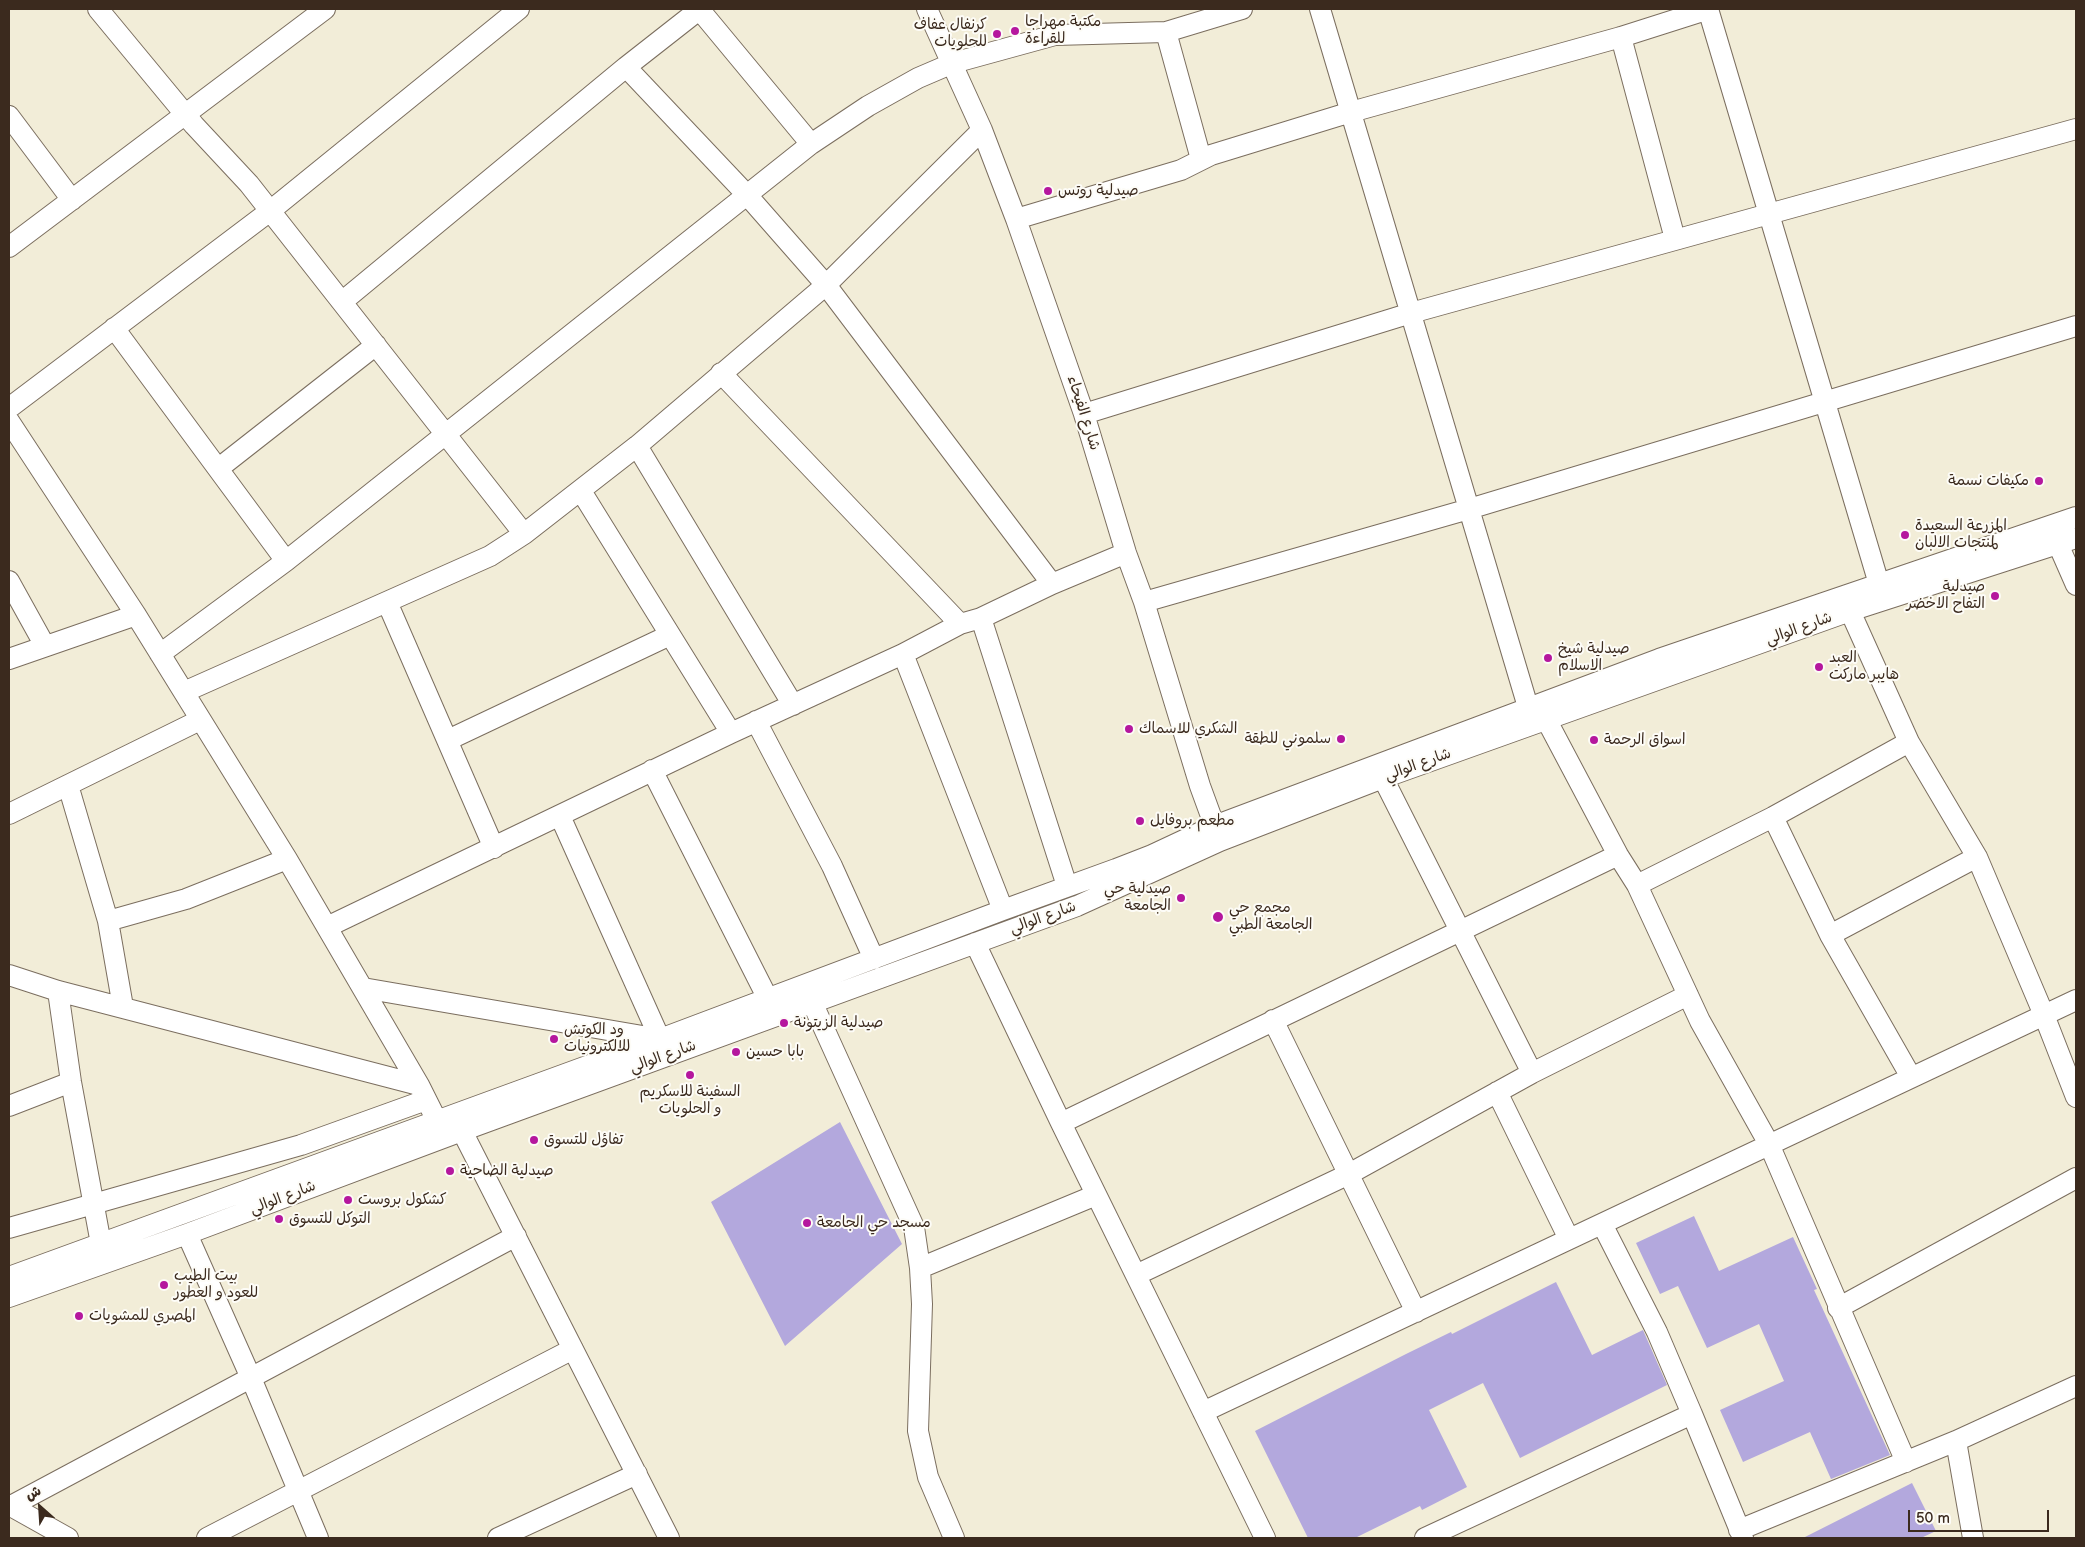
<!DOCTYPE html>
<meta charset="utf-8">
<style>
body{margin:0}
#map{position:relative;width:2085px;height:1547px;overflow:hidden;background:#f2edd8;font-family:"Balsamiq Sans","Playpen Sans Arabic",sans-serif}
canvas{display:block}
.frame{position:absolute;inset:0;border:10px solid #3b2a1e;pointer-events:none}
.north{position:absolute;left:15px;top:1482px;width:50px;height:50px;-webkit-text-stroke:4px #fdfcf7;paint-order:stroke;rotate:334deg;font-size:14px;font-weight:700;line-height:20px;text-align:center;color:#3b2a1e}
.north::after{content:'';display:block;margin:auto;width:18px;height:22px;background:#3b2a1e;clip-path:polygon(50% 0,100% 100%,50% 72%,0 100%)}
.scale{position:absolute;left:1908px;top:1510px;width:141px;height:22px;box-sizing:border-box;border:2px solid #3b2a1e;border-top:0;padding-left:6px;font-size:15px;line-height:18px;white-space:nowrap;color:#3b2a1e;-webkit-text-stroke:4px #fdfcf7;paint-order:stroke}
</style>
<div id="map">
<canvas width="2085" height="1547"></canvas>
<div class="frame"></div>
<div class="north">ش</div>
<div class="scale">50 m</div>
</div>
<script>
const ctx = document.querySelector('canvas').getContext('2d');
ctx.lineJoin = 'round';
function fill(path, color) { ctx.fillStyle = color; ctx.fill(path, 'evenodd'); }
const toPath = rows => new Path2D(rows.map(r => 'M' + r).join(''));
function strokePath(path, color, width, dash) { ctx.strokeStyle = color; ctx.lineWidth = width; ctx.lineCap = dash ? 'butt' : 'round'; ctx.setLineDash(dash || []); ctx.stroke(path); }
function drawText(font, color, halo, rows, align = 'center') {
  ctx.font = font + ' "Balsamiq Sans","Playpen Sans Arabic",sans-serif'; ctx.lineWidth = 4; ctx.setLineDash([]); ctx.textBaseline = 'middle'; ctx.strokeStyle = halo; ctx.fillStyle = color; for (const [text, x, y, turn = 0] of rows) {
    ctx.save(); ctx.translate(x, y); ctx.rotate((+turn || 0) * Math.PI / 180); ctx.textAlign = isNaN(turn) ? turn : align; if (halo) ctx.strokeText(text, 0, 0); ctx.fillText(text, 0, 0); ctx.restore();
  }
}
fill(toPath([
 [840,1122,902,1244,785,1346,711,1202],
 [1694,1216,1719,1271,1793,1237,1817,1289,1814,1290,1890,1455,1831,1479,1810,1432,1743,1462,1720,1410,1784,1381,1759,1324,1707,1348,1678,1286,1660,1294,1636,1243],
 [1556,1282,1592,1355,1643,1330,1667,1385,1520,1458,1483,1383,1429,1410,1467,1487,1422,1510,1420,1506,1355,1538,1308,1538,1255,1431,1406,1354,1451,1332,1452,1334],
 [1912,1483,1936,1531,1921,1538,1803,1538]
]), '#b3a8dd');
const minor = toPath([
 [98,9,194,125,249,184,524,534],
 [699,9,811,144],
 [927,9,982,130,1016,219,1084,414,1126,553,1144,602,1200,786,1219,838],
 [1320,9,1528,707],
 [1708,9,1879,584],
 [1166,32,1201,159],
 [1621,37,1675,239],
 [626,67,747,195,826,285,1052,584],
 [9,116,72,200],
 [1016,219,1181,170,1211,155,1351,112,1621,37,1709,9],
 [9,247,325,9],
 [343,301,626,67,700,9],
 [114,328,286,561],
 [721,373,960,624],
 [9,408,270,211,519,9],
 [1084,414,1411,313,2076,129],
 [9,421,136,615,287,859,419,1085,437,1121],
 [637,446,793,705],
 [219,468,376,345],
 [581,491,731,733],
 [2058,544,2076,585],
 [9,581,45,646],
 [387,602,494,848],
 [1144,602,1469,509,2076,326],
 [1850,611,1909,742,1977,857,2044,1015,2076,1097],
 [981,618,1067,886],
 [160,654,286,561,811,144,868,106,918,78,953,63,1055,35,1166,32,1242,9],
 [903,654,1003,910],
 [9,659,136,615],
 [184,692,490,556,524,534,637,446,826,285,982,130],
 [1546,719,1618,855,1637,885,1700,1021,1769,1144,1906,1462],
 [756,721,832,866,874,959],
 [448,740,670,635],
 [652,770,768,999],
 [1383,778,1532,1073],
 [68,785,108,921,123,1007],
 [9,814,200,720],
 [560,816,660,1039],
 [1773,817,1830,935,1911,1077],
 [1637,885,1773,817,1909,742],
 [108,921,186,899,287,859],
 [327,927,731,733,903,654,960,624,981,618,1052,584,1126,553],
 [1830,935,1977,857],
 [975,943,1061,1123,1265,1538],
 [9,975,58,991,419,1085],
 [363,988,660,1039],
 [58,991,71,1082,101,1244],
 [812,1002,914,1227,920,1268,922,1304,918,1431,928,1477,954,1538],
 [1273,1020,1416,1312],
 [1497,1092,1569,1239],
 [9,1106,71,1082],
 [1061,1123,1618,855],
 [462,1131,669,1538],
 [1602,1224,1657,1332,1692,1414],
 [9,1228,301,1145,426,1100],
 [187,1234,251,1378,318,1538],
 [920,1268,1096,1195],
 [1136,1275,1349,1174,1532,1073,1688,995],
 [9,1277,631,1050,1003,910,1116,869,1152,855,1214,826,1659,659,2076,517],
 [9,1297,187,1234,462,1131,1077,906,1220,841,1383,778,1850,611,2076,538],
 [1838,1308,2076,1178],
 [1203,1412,2076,1000],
 [1956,1441,1973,1538],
 [9,1505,68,1538],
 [9,1507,516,1236],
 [1739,1530,1956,1441,2076,1386],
 [207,1538,573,1349],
 [498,1538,637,1474],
 [1425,1538,1692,1414,1743,1538]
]);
strokePath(minor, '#7b6e5f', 22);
strokePath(minor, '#fff', 20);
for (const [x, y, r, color] of [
 [1015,31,5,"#b5179e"],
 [997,34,5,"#b5179e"],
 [1048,191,5,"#b5179e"],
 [2039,481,5,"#b5179e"],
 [1905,535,5,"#b5179e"],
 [1995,596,5,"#b5179e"],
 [1548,658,5,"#b5179e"],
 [1819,667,5,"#b5179e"],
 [1129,729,5,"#b5179e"],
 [1341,739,5,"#b5179e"],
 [1594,740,5,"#b5179e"],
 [1140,821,5,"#b5179e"],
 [1181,898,5,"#b5179e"],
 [1218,917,6,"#b5179e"],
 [784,1023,5,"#b5179e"],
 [554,1039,5,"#b5179e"],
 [736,1052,5,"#b5179e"],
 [690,1075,5,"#b5179e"],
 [534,1140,5,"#b5179e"],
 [450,1171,5,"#b5179e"],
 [348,1200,5,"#b5179e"],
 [279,1219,5,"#b5179e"],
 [807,1223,5,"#b5179e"],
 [164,1285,5,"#b5179e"],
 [79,1316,5,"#b5179e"]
]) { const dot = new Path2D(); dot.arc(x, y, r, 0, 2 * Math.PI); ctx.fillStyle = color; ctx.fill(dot); strokePath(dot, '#fdfcf7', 2); }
drawText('15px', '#3b2a1e', '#fdfcf7', [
 ["مكتبة مهراجا",1025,22],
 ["للقراءة",1025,39],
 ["كرنفال عفاف",987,25,"right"],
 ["للحلويات",987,42,"right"],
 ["صيدلية روتس",1058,191],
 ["مكيفات نسمة",2029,481,"right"],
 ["المزرعة السعيدة",1915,526],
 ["لمنتجات الالبان",1915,543],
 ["صيدلية",1985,587,"right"],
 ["التفاح الاخضر",1985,604,"right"],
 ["صيدلية شيخ",1558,649],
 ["الاسلام",1558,666],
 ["العبد",1829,658],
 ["هايبر ماركت",1829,675],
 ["الشكري للاسماك",1139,729],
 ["سلموني للطقة",1331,739,"right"],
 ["اسواق الرحمة",1604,740],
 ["مطعم بروفايل",1150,821],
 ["صيدلية حي",1171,889,"right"],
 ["الجامعة",1171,906,"right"],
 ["مجمع حي",1229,908],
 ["الجامعة الطبي",1229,925],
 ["صيدلية الزيتونة",794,1023],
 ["ود الكوتش",564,1030],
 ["للالكترونيات",564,1047],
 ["بابا حسين",746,1052],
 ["السفينة للاسكريم",690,1092,"center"],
 ["و الحلويات",690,1109,"center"],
 ["تفاؤل للتسوق",544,1140],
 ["صيدلية الضاحية",460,1171],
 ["كشكول بروست",358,1200],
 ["التوكل للتسوق",289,1219],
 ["مسجد حي الجامعة",817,1223],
 ["بيت الطيب",174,1276],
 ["للعود و العطور",174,1293],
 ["المصري للمشويات",89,1316]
], 'left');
drawText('15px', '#3b2a1e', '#fdfcf7', [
 ["شارع الفيحاء",1083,413,72],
 ["شارع الوالي",1799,629,-20],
 ["شارع الوالي",1418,765,-20],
 ["شارع الوالي",1043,918,-20],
 ["شارع الوالي",663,1057,-20],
 ["شارع الوالي",283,1198,-21]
]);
</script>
